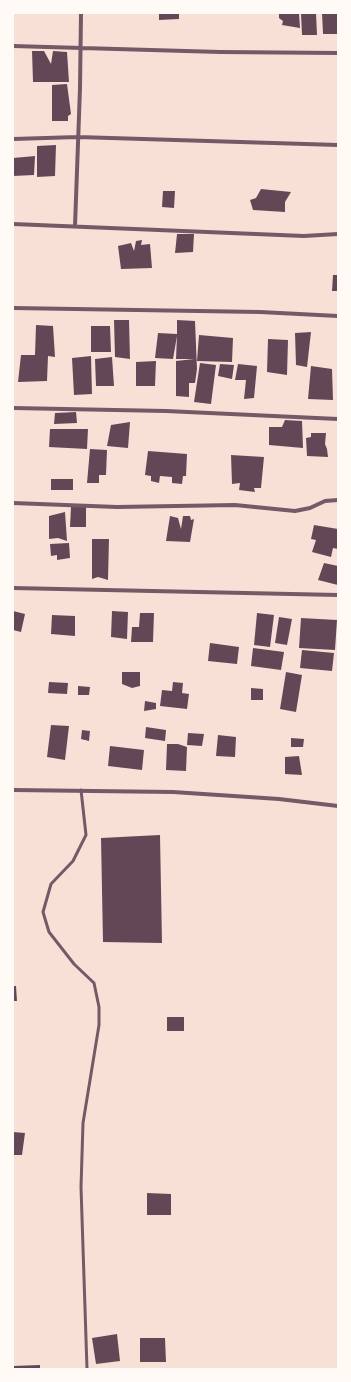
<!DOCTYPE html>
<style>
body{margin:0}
#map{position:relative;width:351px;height:1382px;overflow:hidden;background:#f7e1d7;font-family:Overpass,sans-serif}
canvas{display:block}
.frame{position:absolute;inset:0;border:14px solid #fffaf5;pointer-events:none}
</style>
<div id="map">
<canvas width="351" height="1382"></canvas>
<div class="frame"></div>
</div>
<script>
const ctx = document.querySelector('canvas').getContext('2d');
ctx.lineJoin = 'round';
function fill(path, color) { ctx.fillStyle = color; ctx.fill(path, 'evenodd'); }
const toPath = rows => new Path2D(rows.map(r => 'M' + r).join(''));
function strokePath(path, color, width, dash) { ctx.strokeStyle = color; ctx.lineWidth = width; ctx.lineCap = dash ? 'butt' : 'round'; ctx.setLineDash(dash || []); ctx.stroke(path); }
fill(toPath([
 [159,13,179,13,179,19,159,20],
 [279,13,299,13,300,28,282,25,283,21,279,18],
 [301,13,316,13,317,35,302,35],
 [322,13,338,13,338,34,323,34],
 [32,51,44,51,51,64,53,51,67,52,69,82,33,82],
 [67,84,71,114,68,116,68,121,52,121,52,85],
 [56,145,55,176,37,177,37,146],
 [35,156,34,175,13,176,13,158],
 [261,189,291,192,285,202,285,212,253,210,250,200,256,198],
 [163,191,175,191,174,208,162,207],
 [177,234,194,234,193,252,175,253],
 [142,240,141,245,150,244,152,268,121,269,118,246,131,243,134,251,136,241],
 [333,275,338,275,338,291,332,291],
 [114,320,129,320,130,359,115,357],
 [177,320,195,321,197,369,195,383,189,383,189,397,176,396,176,361,194,359,176,359,177,336,173,359,155,358,158,333,177,334],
 [36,325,53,326,55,357,48,356,47,381,18,382,21,355,35,355],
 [91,326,110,326,111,352,91,352],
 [311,332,307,367,296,365,295,333],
 [199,335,233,338,232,362,197,361],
 [268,339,288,340,287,375,267,372],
 [91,356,92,394,74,395,72,358],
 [112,357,114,386,96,386,95,359],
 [156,361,155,386,136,386,136,362],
 [200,363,216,365,211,404,194,402],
 [220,364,234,365,232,379,218,376],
 [238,364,257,366,254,398,244,399,246,380,235,380],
 [311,366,332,369,333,400,308,399],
 [76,412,77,423,54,424,55,413],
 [285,420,302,421,303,448,269,445,269,427,282,427],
 [130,422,128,448,107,446,111,425],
 [50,429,88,429,87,449,49,447],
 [311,433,326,433,325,444,327,449,328,457,307,456,306,438,311,437],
 [90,449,107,450,106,475,99,475,99,483,87,483],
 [148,451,187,454,186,476,183,476,182,484,172,483,172,477,160,476,159,483,151,481,151,476,145,475],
 [231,455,264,457,261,488,254,488,255,492,239,490,240,483,232,484],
 [51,479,73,479,73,490,51,490],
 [71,507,86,507,86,527,70,527],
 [65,512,67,541,58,538,49,539,49,516],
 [170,516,178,518,181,529,183,516,190,516,191,520,194,519,190,542,166,541],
 [314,525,338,529,338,549,333,548,331,557,312,552,316,540,311,539],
 [92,539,109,539,108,580,98,577,92,579],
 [69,543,70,558,57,560,57,555,51,556,50,544],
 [324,563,338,566,338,585,318,580],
 [13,611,25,614,21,632,13,630],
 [112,611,128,612,127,639,111,637],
 [140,613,154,613,153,642,131,642,132,627,139,627],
 [257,613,274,615,270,647,254,645],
 [52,615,75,616,75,636,51,634],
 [279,617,292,619,287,645,275,643],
 [301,618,337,620,335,650,299,648],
 [210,643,239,647,237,664,208,661],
 [253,648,284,652,281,670,251,666],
 [302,650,334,653,332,671,300,668],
 [122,672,140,672,140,686,132,688,122,684],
 [286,672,302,675,296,712,280,709],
 [49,682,68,683,67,694,48,693],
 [173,682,183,683,182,693,189,694,187,709,160,706,162,690,172,691],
 [78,686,90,687,89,695,78,695],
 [251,688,263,689,263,700,251,700],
 [145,701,156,703,156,709,144,711],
 [51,725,69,726,65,760,47,757],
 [146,727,166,730,165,741,145,738],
 [82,730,90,731,89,741,81,739],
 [188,733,204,734,202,746,187,745],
 [218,735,236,737,235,757,216,756],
 [291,738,304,739,303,747,291,747],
 [167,744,178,744,187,747,186,771,166,770],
 [110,746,144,750,142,770,108,766],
 [299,756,302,775,285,774,285,757],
 [160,835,162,943,103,942,101,838],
 [13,986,16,986,17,1001,13,1001],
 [167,1017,184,1017,184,1031,167,1031],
 [13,1132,25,1133,22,1155,13,1155],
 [147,1193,171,1194,171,1215,147,1215],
 [117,1334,120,1361,96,1364,92,1338],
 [140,1338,165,1338,166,1362,140,1362],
 [40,1365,40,1369,13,1369,13,1366]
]), '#644757');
strokePath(toPath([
 [81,790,86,835,73,861,51,884,43,912,49,932,74,964,94,983,99,1007,99,1025,83,1123,81,1187,87,1369]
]), '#755966', 3);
strokePath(toPath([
 [13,46,220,52,338,53],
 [13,139,78,137,338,145],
 [13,224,304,236,338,234],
 [75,226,80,88,81,13],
 [13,308,260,312,338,316],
 [13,408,166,411,338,419],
 [13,503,117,507,235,505,295,511,310,508,325,501,338,500],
 [13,588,338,595],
 [13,790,173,792,279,799,338,806]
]), '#755966', 4);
</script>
